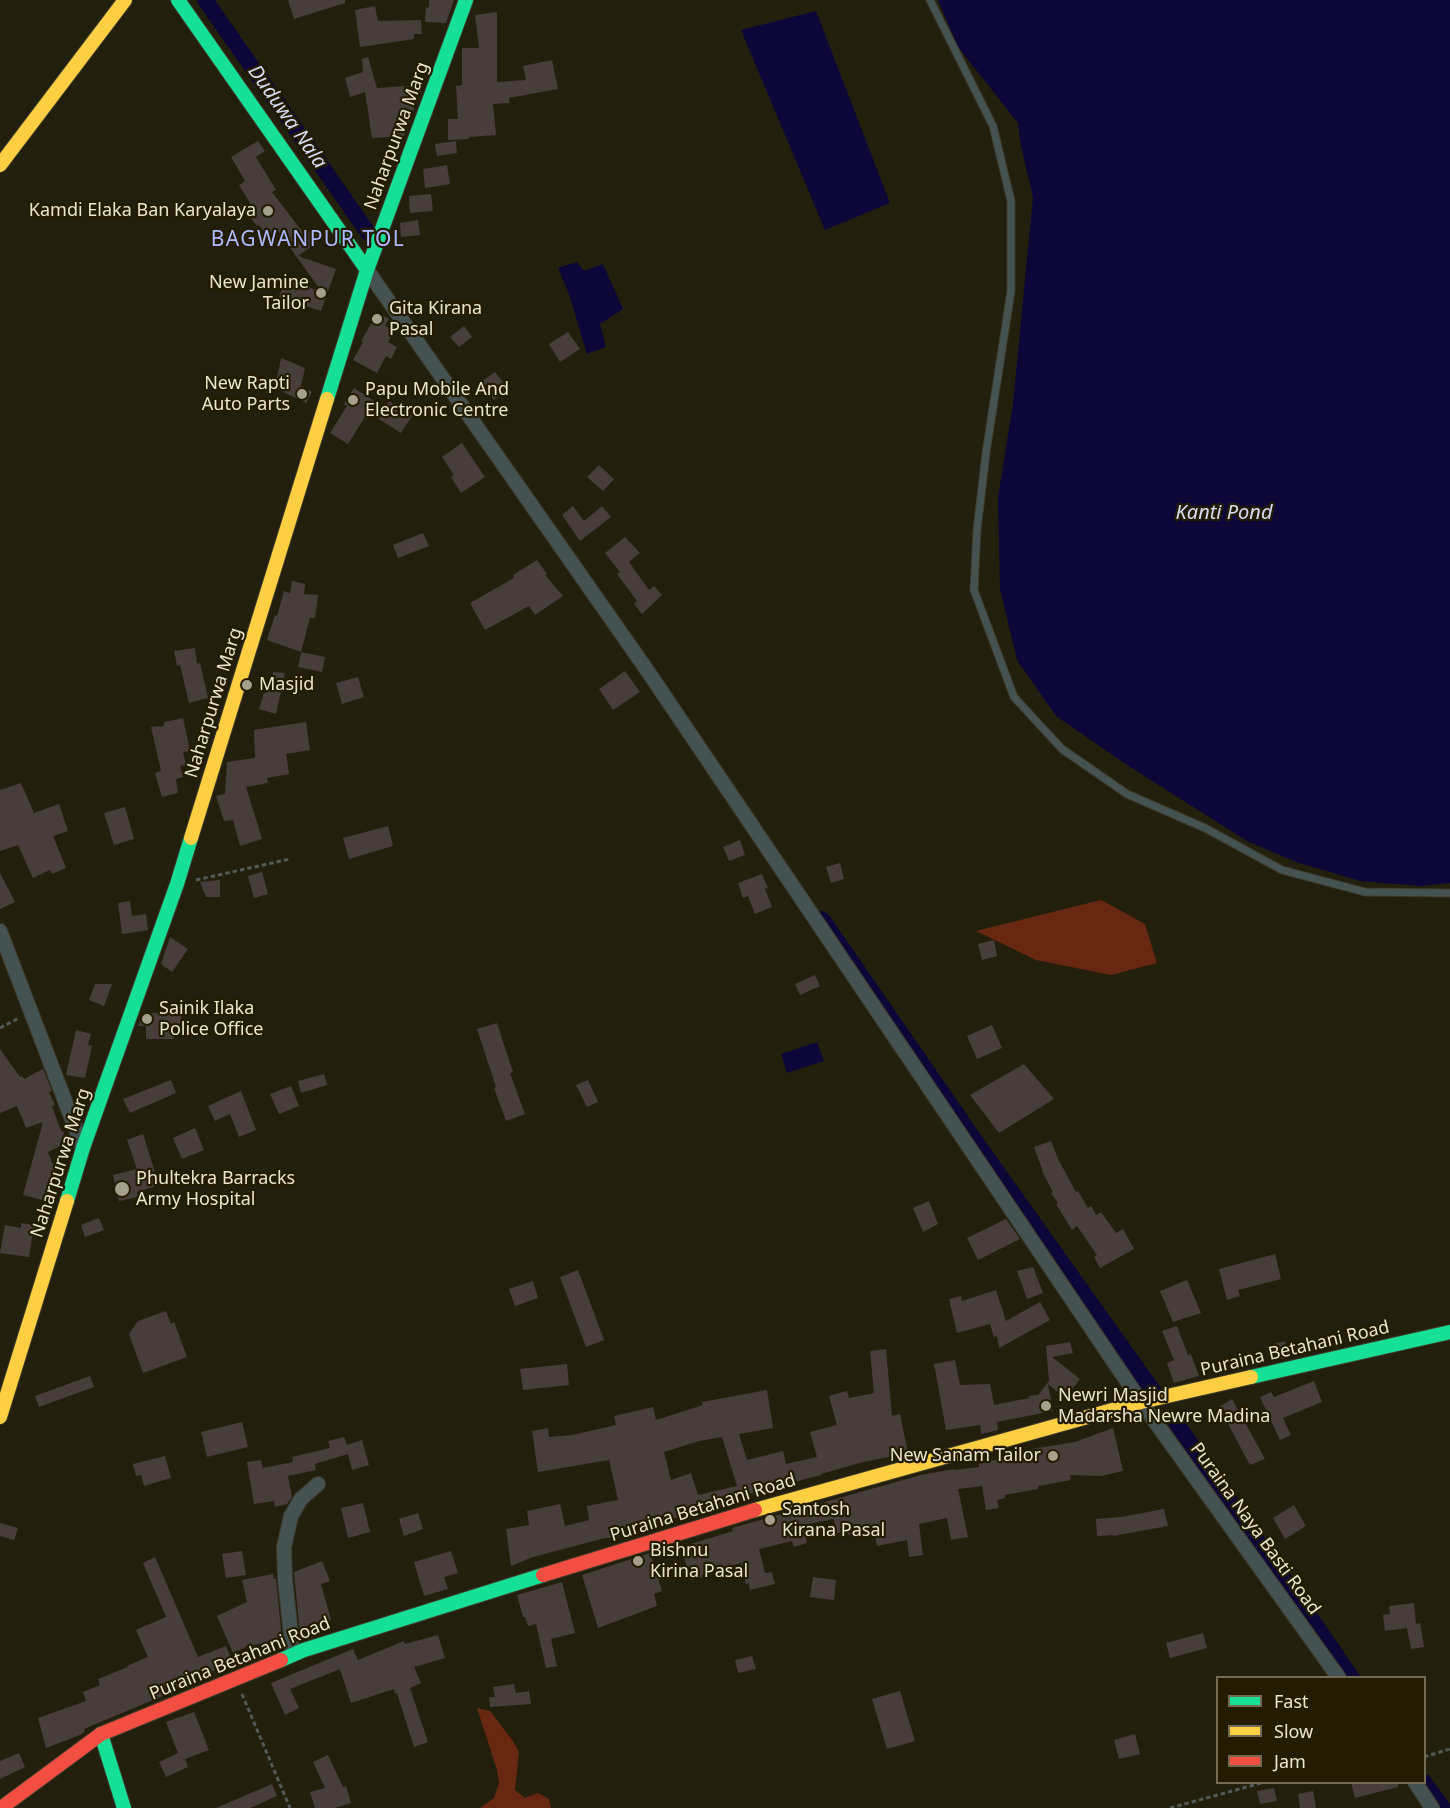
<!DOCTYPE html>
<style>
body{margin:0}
#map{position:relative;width:1450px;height:1808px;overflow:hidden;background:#231f0d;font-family:"Noto Sans",sans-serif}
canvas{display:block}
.legend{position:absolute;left:1216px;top:1676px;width:210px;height:108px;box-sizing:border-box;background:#231c00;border:2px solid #736c52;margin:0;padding:8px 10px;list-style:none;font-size:18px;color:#eae5cd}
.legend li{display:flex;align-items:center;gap:12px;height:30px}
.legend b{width:30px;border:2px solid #736c52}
</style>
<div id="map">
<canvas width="1450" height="1808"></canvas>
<ul class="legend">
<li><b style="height:8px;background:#16e098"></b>Fast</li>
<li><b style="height:8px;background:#ffcf43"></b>Slow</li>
<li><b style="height:8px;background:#f24e42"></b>Jam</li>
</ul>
</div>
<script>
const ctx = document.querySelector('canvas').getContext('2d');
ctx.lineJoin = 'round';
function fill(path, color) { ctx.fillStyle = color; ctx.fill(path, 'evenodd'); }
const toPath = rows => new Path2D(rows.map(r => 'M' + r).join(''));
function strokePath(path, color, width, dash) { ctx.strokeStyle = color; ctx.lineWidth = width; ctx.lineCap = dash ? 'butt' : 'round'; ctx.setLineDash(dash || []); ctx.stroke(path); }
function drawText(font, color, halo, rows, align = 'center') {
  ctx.font = font + ' "Noto Sans",sans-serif'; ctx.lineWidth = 4.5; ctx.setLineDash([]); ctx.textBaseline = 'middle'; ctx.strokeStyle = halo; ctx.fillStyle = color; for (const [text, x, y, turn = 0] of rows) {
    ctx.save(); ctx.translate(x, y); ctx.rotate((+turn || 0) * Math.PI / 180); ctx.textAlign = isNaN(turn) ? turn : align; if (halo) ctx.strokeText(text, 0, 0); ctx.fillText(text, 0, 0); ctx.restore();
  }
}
fill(toPath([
 [1101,900,1145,924,1157,963,1111,975,1036,960,976,931],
 [477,1708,490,1711,513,1741,519,1752,515,1790,525,1798,538,1793,549,1799,551,1808,480,1808,494,1798,499,1783,497,1770]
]), '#682711');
fill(toPath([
 [938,0,1450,0,1450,883,1420,886,1360,881,1296,862,1247,841,1127,765,1056,716,1017,660,1000,589,998,497,1013,404,1033,197,1021,146,1018,123,958,47],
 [816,11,890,203,825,230,741,30],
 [577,262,584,271,603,264,623,309,600,324,606,347,587,354,569,294,558,268],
 [817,1042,824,1061,787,1073,781,1054]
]), '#0d0639');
strokePath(toPath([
 [205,0,369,234],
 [822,919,983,1152,1156,1395],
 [1175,1421,1352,1678],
 [1424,1782,1443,1808]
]), '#0d0639', 16);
fill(toPath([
 [288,0,345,0,345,3,294,19],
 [429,0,454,0,446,23,425,22,426,7,429,8],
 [375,6,378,21,421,20,422,34,414,34,414,39,360,47,355,10],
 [497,12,497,82,526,80,523,66,552,60,558,89,509,98,510,103,493,104,496,135,469,137,469,139,448,140,448,119,458,119,456,86,462,85,462,48,479,48,475,15],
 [368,57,377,88,423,85,416,104,414,104,414,109,404,136,372,138,365,92,350,97,345,78,363,72,362,59],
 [258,141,265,151,256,157,276,190,272,192,304,234,315,227,323,238,298,256,336,269,321,311,279,297,286,279,322,292,278,231,268,238,259,225,257,226,249,216,255,211,239,185,245,181,231,157],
 [456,141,457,153,437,156,435,144],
 [447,165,450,184,425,188,423,169],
 [431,194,433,211,410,213,409,196],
 [418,220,420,235,401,237,400,223],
 [378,312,389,319,385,326,395,331,388,342,397,347,391,359,386,356,377,373,353,360,363,342,361,341],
 [464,326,472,337,459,347,450,337],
 [568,332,580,349,560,362,549,344],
 [281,358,305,368,301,386,312,392,306,403,275,388],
 [495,372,508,389,494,400,481,382],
 [354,388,385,408,389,401,412,416,401,433,371,414,368,419,365,417,348,444,330,433,347,406,344,404],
 [462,443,485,477,461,493,451,477,454,475,442,457],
 [599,465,614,479,603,491,587,477],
 [573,506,584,521,602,506,611,517,580,541,562,515],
 [423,533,429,546,398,558,393,545],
 [625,537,640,553,629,562,649,590,654,586,662,595,642,614,634,604,637,601,617,574,620,572,605,553],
 [537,560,547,574,545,575,563,596,535,615,529,606,485,630,470,603,514,578,513,575],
 [292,581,305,584,304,594,318,595,315,618,310,618,301,652,267,640,275,615,277,616,284,591,290,593],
 [195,648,197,664,200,663,208,698,189,703,180,665,177,666,174,651],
 [301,652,325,657,322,672,298,667],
 [625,671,640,692,613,710,599,689],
 [273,672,285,673,276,714,259,709,264,693,266,693,268,687,270,687],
 [358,677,364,697,342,704,336,683],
 [183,718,190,751,183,752,186,765,180,766,183,777,176,779,178,793,162,797,155,773,161,771,151,727,164,726,164,722],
 [306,722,310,750,286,754,289,774,267,778,268,783,246,787,262,839,240,846,233,820,224,821,216,796,225,794,227,762,255,758,254,730],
 [21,783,34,813,59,804,68,831,53,836,66,868,52,874,50,870,33,878,18,845,0,851,0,790],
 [125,807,134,839,114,845,104,813],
 [388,826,393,846,349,859,343,838],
 [740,840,745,855,729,861,723,847],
 [840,863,844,879,831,883,826,867],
 [262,872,268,894,254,898,248,876],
 [0,873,15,902,0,909],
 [762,874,768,888,765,889,772,907,755,914,748,896,743,898,738,883],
 [220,880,220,897,206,897,200,882],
 [130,901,132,916,146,914,148,930,122,934,118,903],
 [170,937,188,949,172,972,161,964],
 [994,940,997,956,982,960,978,944],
 [815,975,820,986,800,995,795,984],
 [95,984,112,984,104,1006,89,1000],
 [143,1013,181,1013,181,1026,174,1026,174,1039,146,1039,146,1026,138,1026],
 [497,1023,513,1072,510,1073,525,1114,506,1121,494,1088,496,1087,477,1029],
 [992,1025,1002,1048,977,1059,967,1036],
 [76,1030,91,1034,88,1045,92,1046,85,1078,66,1075],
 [0,1049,20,1077,22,1076,24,1079,43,1069,52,1091,49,1092,55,1105,52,1106,61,1131,64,1132,60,1146,48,1152,55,1169,46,1201,23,1195,43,1122,26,1128,17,1106,0,1113],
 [1024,1064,1054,1099,999,1133,970,1095],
 [324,1074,327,1085,301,1093,298,1081],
 [171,1080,176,1093,130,1113,123,1099],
 [588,1080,598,1102,587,1107,576,1085],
 [291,1086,299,1106,279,1114,270,1094],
 [241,1091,256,1130,239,1137,230,1114,215,1121,208,1106],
 [195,1128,204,1150,182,1159,173,1138],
 [143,1134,159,1185,137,1192,138,1197,119,1201,113,1175,137,1169,127,1140],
 [1051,1141,1058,1159,1076,1192,1078,1191,1088,1208,1091,1206,1096,1215,1101,1212,1116,1233,1123,1229,1134,1249,1100,1268,1094,1257,1097,1255,1077,1226,1072,1230,1056,1204,1058,1203,1051,1193,1053,1192,1044,1175,1034,1147],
 [929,1201,938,1224,923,1232,913,1208],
 [99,1218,104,1230,85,1237,81,1225],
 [1006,1219,1020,1239,978,1260,967,1238],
 [21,1223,34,1225,29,1257,0,1253,5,1225,21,1228],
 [1275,1254,1281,1279,1238,1290,1240,1296,1227,1300,1219,1269],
 [1033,1267,1043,1293,1027,1299,1017,1271],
 [578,1270,604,1340,586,1347,560,1277],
 [1187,1280,1201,1313,1173,1322,1160,1291],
 [533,1281,538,1298,515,1306,509,1289],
 [996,1290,1006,1321,1040,1302,1050,1320,999,1348,997,1336,994,1337,990,1324,957,1333,949,1299,961,1296,962,1301],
 [166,1311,171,1324,174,1322,187,1357,143,1373,129,1334,138,1321],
 [1177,1326,1188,1355,1191,1354,1199,1376,1174,1383,1167,1363,1174,1360,1162,1331],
 [1285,1341,1289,1357,1270,1361,1266,1346],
 [1070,1342,1073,1353,1052,1357,1080,1379,1065,1398,1048,1384,1053,1411,997,1422,998,1430,990,1432,981,1434,980,1425,946,1430,934,1364,955,1360,960,1385,990,1384,994,1405,1029,1398,1029,1396,1038,1395,1049,1381,1046,1346],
 [886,1349,892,1416,900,1414,908,1453,863,1462,821,1474,821,1475,740,1496,739,1490,741,1502,719,1507,718,1503,679,1513,680,1517,643,1526,643,1524,619,1529,618,1538,605,1538,533,1557,511,1566,506,1529,529,1525,527,1511,560,1504,565,1526,589,1520,587,1506,618,1500,609,1460,538,1472,532,1431,548,1428,549,1437,572,1435,616,1425,614,1416,653,1407,656,1420,703,1405,702,1402,767,1390,773,1428,739,1434,747,1460,783,1451,786,1464,817,1457,810,1432,837,1425,829,1396,847,1391,849,1398,874,1393,870,1351],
 [722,1437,737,1486,698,1495,691,1473,671,1480,664,1452,699,1441],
 [567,1364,569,1385,523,1390,520,1369],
 [90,1376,94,1387,39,1407,35,1396],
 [1314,1381,1322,1402,1283,1418,1291,1435,1280,1440,1260,1397,1271,1392,1274,1397],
 [1232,1399,1265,1459,1250,1465,1219,1407],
 [242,1422,248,1447,207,1457,201,1432],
 [1113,1428,1123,1471,1101,1476,1070,1475,1071,1480,1038,1486,1038,1489,1005,1495,1005,1498,997,1500,999,1508,986,1510,982,1486,958,1489,968,1537,951,1540,947,1518,919,1524,923,1555,909,1557,907,1540,877,1546,874,1530,848,1535,848,1531,837,1533,834,1519,803,1525,807,1543,794,1547,792,1541,759,1549,765,1573,772,1572,775,1584,750,1590,749,1583,746,1584,741,1563,702,1575,702,1577,691,1580,681,1547,733,1531,732,1528,921,1475,954,1469,954,1470,979,1467,979,1464,989,1461,1021,1455,1020,1451,1075,1442],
 [344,1437,347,1445,362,1440,369,1465,352,1470,348,1454,315,1464,316,1470,288,1476,292,1497,287,1504,275,1507,274,1501,254,1504,247,1462,261,1460,263,1468,293,1462,292,1457,330,1448,328,1441],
 [165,1456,171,1478,144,1486,141,1475,136,1476,133,1464],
 [363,1503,370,1532,348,1538,341,1508],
 [1294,1505,1306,1526,1285,1539,1273,1518],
 [1164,1509,1168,1526,1113,1536,1113,1535,1097,1536,1096,1519,1121,1517],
 [418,1513,423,1529,404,1536,399,1519],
 [0,1523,18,1528,14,1540,0,1536],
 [242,1551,246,1575,226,1578,222,1554],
 [451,1551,458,1573,444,1577,448,1589,424,1596,414,1562],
 [650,1553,662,1591,654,1594,657,1606,598,1628,582,1575],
 [155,1557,198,1657,226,1646,233,1663,183,1683,185,1685,172,1691,172,1692,84,1729,85,1732,80,1735,46,1748,38,1718,86,1701,83,1692,100,1685,98,1679,128,1667,127,1666,148,1657,136,1630,166,1617,143,1563],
 [322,1561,330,1581,321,1584,331,1620,319,1624,300,1634,294,1572],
 [273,1574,274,1579,276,1579,282,1640,248,1646,233,1653,217,1616,247,1602,242,1580],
 [813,1577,836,1580,834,1600,810,1597],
 [562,1582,575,1633,551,1639,557,1666,546,1668,536,1624,528,1626,525,1617,523,1617,517,1595],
 [1414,1603,1416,1624,1420,1623,1424,1647,1411,1649,1407,1628,1385,1631,1383,1615,1390,1614,1389,1606],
 [1203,1633,1207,1648,1170,1658,1166,1643],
 [438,1635,445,1658,414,1667,421,1683,410,1688,428,1742,414,1747,397,1693,395,1694,394,1689,351,1703,340,1669,290,1689,299,1708,285,1715,271,1683,353,1649,358,1660,404,1641,405,1644],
 [752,1656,756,1669,738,1673,735,1660],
 [514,1684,516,1693,529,1691,531,1704,490,1707,489,1697,495,1697,493,1687],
 [900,1691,915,1741,887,1749,872,1699],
 [194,1712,209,1750,185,1759,188,1767,166,1777,159,1762,178,1753,166,1722],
 [1135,1734,1140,1754,1119,1759,1114,1740],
 [19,1753,25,1767,0,1779,0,1761],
 [328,1755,343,1787,346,1786,351,1803,335,1808,315,1808,310,1792,325,1788,313,1762],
 [1351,1782,1398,1782,1398,1787,1355,1798],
 [272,1784,277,1796,250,1808,216,1808],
 [1274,1788,1277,1801,1260,1804,1257,1791],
 [1313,1791,1316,1808,1300,1808,1298,1794]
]), '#473e3b');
const lane = toPath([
 [930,0,993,126,1011,201,1011,291,986,453,977,530,974,590,1014,697,1062,749,1127,794,1205,828,1282,870,1365,892,1450,893]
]);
const street = toPath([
 [367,270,649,673,1141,1402,1339,1678],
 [0,931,83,1148],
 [293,1654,285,1579,284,1547,291,1516,301,1499,318,1484],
 [1415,1782,1432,1808]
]);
const fast = toPath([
 [178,0,367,270],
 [327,399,367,270,466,0],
 [67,1201,83,1148,177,884,191,838],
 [1251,1377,1450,1332],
 [281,1660,304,1650,543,1575],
 [101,1734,124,1808]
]);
const slow = toPath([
 [0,165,125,0],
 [191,838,327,399],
 [0,1417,67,1201],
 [755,1510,1141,1402,1251,1377]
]);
const jam = toPath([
 [543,1575,755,1510],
 [1,1808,101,1734,281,1660]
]);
strokePath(lane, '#3d3a2a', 9);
strokePath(street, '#3d3a2a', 16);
strokePath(fast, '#3d3a2a', 16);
strokePath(slow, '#3d3a2a', 16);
strokePath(jam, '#3d3a2a', 16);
strokePath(toPath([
 [196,880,290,859],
 [0,1028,19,1018],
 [242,1694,290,1808],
 [1424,1757,1450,1749],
 [1170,1808,1265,1782]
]), '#525a55', 3, [4.5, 3]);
strokePath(lane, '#445251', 7);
strokePath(street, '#445251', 14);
strokePath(fast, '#16e098', 14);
strokePath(slow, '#ffcf43', 14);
strokePath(jam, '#f24e42', 14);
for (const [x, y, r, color] of [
 [268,211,6,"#a4a08a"],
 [321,293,6,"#a4a08a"],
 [377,319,6,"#a4a08a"],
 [302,394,6,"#a4a08a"],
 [353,400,6,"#a4a08a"],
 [247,685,6,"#a4a08a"],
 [147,1019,6,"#a4a08a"],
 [122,1189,8,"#a4a08a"],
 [1046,1406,6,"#a4a08a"],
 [1053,1456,6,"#a4a08a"],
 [770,1520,6,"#a4a08a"],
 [638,1561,6,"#a4a08a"]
]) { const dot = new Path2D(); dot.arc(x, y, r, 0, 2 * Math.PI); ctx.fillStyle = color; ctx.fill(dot); strokePath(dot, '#231c00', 2); }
drawText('18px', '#eae5cd', '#231c00', [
 ["Naharpurwa Marg",397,136,-70],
 ["Naharpurwa Marg",214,703,-73],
 ["Naharpurwa Marg",61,1163,-72],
 ["Puraina Betahani Road",1295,1349,-13],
 ["Puraina Betahani Road",703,1508,-17],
 ["Puraina Naya Basti Road",1255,1529,54],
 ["Puraina Betahani Road",240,1659,-22]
]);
drawText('18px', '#eae5cd', '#231c00', [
 ["Kamdi Elaka Ban Karyalaya",256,211,"right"],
 ["New Jamine",309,283,"right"],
 ["Tailor",309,304,"right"],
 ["Gita Kirana",389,309],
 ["Pasal",389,330],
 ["New Rapti",290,384,"right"],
 ["Auto Parts",290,405,"right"],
 ["Papu Mobile And",365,390],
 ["Electronic Centre",365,411],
 ["Masjid",259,685],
 ["Sainik Ilaka",159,1009],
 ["Police Office",159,1030],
 ["Phultekra Barracks",136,1179],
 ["Army Hospital",136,1200],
 ["Newri Masjid",1058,1396],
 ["Madarsha Newre Madina",1058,1417],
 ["New Sanam Tailor",1041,1456,"right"],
 ["Santosh",782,1510],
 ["Kirana Pasal",782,1531],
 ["Bishnu",650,1551],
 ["Kirina Pasal",650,1572]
], 'left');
drawText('italic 20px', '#d7dcf3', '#231c00', [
 ["Duduwa Nala",287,117,55],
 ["Kanti Pond",1224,513]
]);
ctx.letterSpacing = '1.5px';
drawText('21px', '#adb9ff', '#231c00', [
 ["BAGWANPUR TOL",308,240]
]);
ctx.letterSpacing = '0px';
</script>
